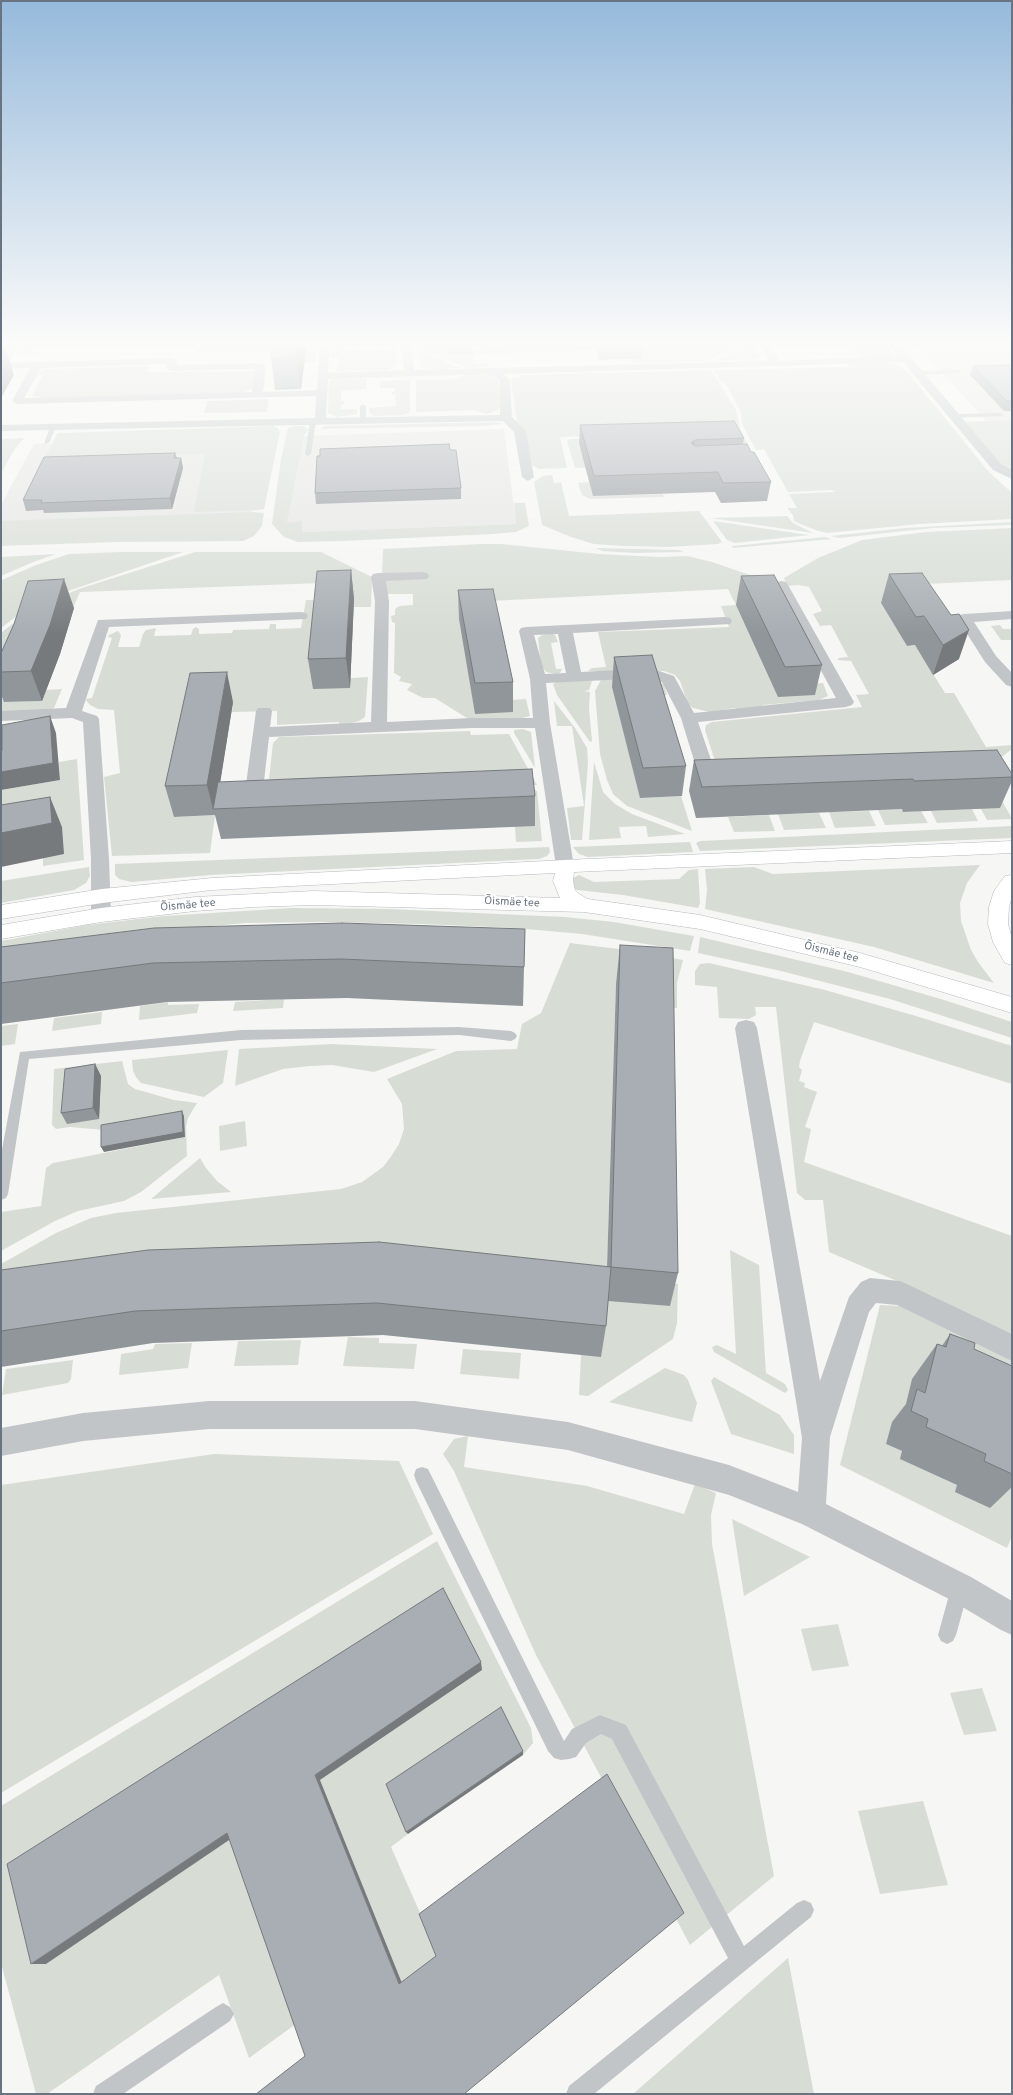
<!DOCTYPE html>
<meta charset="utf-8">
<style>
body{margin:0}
#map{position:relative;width:1013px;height:2095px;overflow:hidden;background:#f6f6f4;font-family:Overpass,sans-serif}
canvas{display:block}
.frame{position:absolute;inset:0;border:2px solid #687481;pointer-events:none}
</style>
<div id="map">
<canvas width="1013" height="2095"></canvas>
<div class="frame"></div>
</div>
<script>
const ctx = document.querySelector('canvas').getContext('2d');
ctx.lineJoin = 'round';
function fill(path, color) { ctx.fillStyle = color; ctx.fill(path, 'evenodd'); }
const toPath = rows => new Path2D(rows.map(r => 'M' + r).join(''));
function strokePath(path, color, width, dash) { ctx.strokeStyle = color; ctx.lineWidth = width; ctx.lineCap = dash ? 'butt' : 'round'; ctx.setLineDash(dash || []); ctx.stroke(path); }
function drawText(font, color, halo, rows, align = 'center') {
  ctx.font = font + ' Overpass,sans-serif'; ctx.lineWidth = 4; ctx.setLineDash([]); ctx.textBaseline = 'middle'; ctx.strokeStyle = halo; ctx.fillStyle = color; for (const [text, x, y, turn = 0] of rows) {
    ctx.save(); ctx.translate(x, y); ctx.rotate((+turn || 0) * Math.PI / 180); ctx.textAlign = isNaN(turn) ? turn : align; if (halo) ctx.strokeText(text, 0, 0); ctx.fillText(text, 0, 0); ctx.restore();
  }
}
fill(toPath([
 [914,341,1012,341,1012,420,986,421],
 [504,429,516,524,302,532,302,521,287,522,297,436],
 [266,437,249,529,1,537,1,505,34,444]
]), '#e4e5e4');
fill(toPath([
 [1,341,22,341,10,362,1,362],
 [28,341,233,341,310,349,316,353,315,362,304,363,304,359,281,351,197,353,199,346,115,349,117,342,35,344,30,352,42,352,41,355,20,355],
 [419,341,446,341,471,350,746,343,706,361,631,363,629,359,637,349,473,354,474,364,487,363,488,367,468,368,419,349],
 [497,341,644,341,513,347,497,345],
 [848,341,882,341,895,357,862,359],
 [751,345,753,345,760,356,758,359,714,361],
 [393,349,396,350,397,365,388,370,337,371,339,358,331,358,332,350],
 [419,351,460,368,432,369,422,367,420,366],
 [888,362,900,365,909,374,988,471,1012,493,1012,519,920,524,827,533,818,531,798,523,794,521,793,515,787,508,797,508,789,494,835,492,832,490,788,492,764,449,756,450,742,424,741,412,725,383,720,381,714,370,850,367,848,364],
 [148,366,150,367,147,372,255,371,254,387,241,394,49,400,32,396,43,375,37,375,39,372,45,369],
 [711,370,736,410,741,432,560,437,567,468,539,469,532,465,525,431,517,422,511,380,513,378,524,375],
 [466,374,481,374,497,379,499,382,502,406,498,410,487,414,474,410,416,412,416,380,455,379],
 [335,378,367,379,366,389,341,391,341,401,344,401,344,404,341,404,341,409,357,409,357,414,337,417,328,413,329,381],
 [410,380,410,412,404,415,374,416,370,413,369,408,396,406,395,395,392,395,392,392,395,392,395,388,380,388,380,381],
 [269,399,267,412,204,413,207,401],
 [1012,420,1012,475,997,467,959,422],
 [497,422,502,424,485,426,320,429,324,426],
 [274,426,278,428,280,432,264,509,259,510,194,512,205,454,50,458,46,456,57,434,60,433],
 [293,426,304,426,308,430,304,435,287,522,302,521,302,532,516,524,514,503,525,503,529,526,516,532,493,534,343,541,298,542,284,537,272,524,281,459,288,428],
 [731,434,743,436,749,446,747,447,731,439,578,444,582,455,644,453,638,466,575,468,567,441,570,439],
 [24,438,14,450,1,474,1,439],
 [552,475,554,483,561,482,569,516,699,511,722,542,718,544,669,547,622,546,594,544,571,537,542,525,534,482,543,476],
 [589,482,593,496,663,494,664,497,590,499,582,495,578,483],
 [252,512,264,513,262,526,254,536,243,541,116,542,1,546,1,521],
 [787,516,793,523,813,533,711,518],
 [713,521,809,535,735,543,727,540],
 [1012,522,1012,525,933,528,839,538,831,536,905,528],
 [1012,528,1012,580,902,585,881,603,907,646,915,645,945,693,954,693,986,747,1012,745,1012,749,994,763,991,780,1012,819,987,820,981,809,889,782,689,791,691,783,721,780,705,730,706,725,712,722,862,707,856,695,869,694,851,661,837,660,839,658,848,657,831,625,820,626,813,614,822,611,809,587,799,585,787,586,784,578,818,558,862,540,926,532],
 [825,537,832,539,733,548,732,546],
 [480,544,501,544,599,554,660,557,687,556,712,562,773,583,809,684,823,683,828,696,819,700,763,705,760,709,738,710,735,708,710,712,693,708,688,704,680,681,675,675,664,671,588,671,592,668,606,667,598,632,729,627,721,606,736,605,728,589,490,601,460,619,475,713,510,700,526,699,530,716,522,718,470,720,435,698,423,698,407,690,412,684,399,681,401,677,394,673,395,623,392,622,391,616,395,615,395,609,399,606,413,605,413,594,385,594,382,581,388,574,382,573,383,549],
 [596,548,679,550,684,552,634,553,602,551],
 [121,552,183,552,59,594,18,615,1,628,2,580,36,565,69,554],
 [195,552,321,552,372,577,371,607,354,607,354,599,322,583,80,592,73,608,5,702,42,701,46,690,62,689,54,708,46,711,1,712,1,633,11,625,43,604,79,589],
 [56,554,31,563,1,576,1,557],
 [306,600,321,600,349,688,350,678,368,677,365,717,359,721,340,726,339,722,277,725,277,711,232,712,233,702,174,817,215,815,210,853,112,856,104,777,120,773,114,710,98,709,90,705,85,699,92,698,112,638,108,637,109,635,118,631,121,635,118,647,139,647,143,634,146,630,156,628,154,636,191,635,193,629,196,627,199,629,199,634,232,633,233,630,269,629,270,624,276,624,276,629,301,628],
 [1000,625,1003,629,1012,629,1012,640,1001,640,991,626],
 [551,633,555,635,558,642,551,643,556,669,562,669,560,673,555,674,546,672,541,665,538,638,542,635],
 [648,679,660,682,664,685,667,695,652,696,640,798,681,796,692,831,627,806,613,794,607,780,600,754,595,691,601,680],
 [559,680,592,681,589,690,584,691,590,692,589,708,592,741,590,742,557,695,553,684],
 [554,701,575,728,587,748,588,763,582,840,571,840,567,808,584,806,572,726,557,726],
 [523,729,531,732,535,768,514,733,514,730],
 [470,731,471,735,509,734,537,785,525,785,537,791,542,841,516,842,515,827,343,780,269,779,273,743,279,737],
 [77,759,84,860,43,866,43,858,1,839,1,790,60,780,59,762],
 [594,762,603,792,615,804,632,814,685,834,648,837,646,826,619,827,621,838,589,840],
 [902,809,904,812,921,811,928,823,885,825,878,810],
 [972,809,978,821,937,823,931,811],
 [869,811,876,826,835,828,829,812],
 [819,813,826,828,784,830,778,814],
 [769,815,775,831,734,832,728,817],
 [1012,826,1012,838,700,851,696,843,700,841],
 [690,842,693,852,588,857,579,854,573,847],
 [549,847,550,852,547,856,539,859,210,875,132,882,119,879,115,875,115,864],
 [980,865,967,883,960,903,961,921,971,950,978,962,994,983,874,947,705,909,707,890,705,869,754,867,773,874],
 [89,867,90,876,86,883,74,890,1,903,1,881],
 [698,869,700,903,698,908,623,895,577,890,572,887,573,878,579,875,594,882,679,879,689,870],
 [291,908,389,909,565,917,614,922,694,936,690,951,582,934,515,928,422,924,325,922,247,923,153,931,1,954,1,941,87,925,164,916],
 [700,937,848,972,941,999,1012,1022,1012,1038,890,999,781,971,698,953],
 [570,943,627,950,683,960,677,983,677,1008,667,1007,616,984,606,1300,670,1306,669,1283,678,1284,677,1323,673,1339,588,1396,579,1395,581,1355,606,1301,1,1309,1,1264,56,1233,91,1218,116,1213,341,1189,362,1182,383,1167,390,1158,399,1144,404,1129,402,1104,387,1079,456,1051,517,1049,522,1024,541,1013],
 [709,963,825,990,916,1016,1012,1046,1012,1084,814,1022,800,1061,799,1067,802,1070,799,1081,805,1083,804,1087,817,1092,805,1127,811,1129,804,1162,1012,1236,1012,1336,932,1296,829,1252,823,1200,805,1200,797,1193,776,1007,755,1007,756,1015,749,1019,719,1018,717,987,695,985,695,971,700,964],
 [284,999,283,1008,233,1011,235,1002],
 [168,1002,168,1005,199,1004,197,1013,139,1020,140,1006],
 [102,1012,101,1024,52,1031,54,1018],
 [18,1024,15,1044,1,1046,1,1026],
 [332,1044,437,1049,374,1072,332,1065,310,1066,283,1069,235,1086,239,1049],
 [228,1050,223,1083,204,1097,141,1083,136,1077,133,1071,132,1060],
 [122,1061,128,1084,135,1089,174,1100,197,1103,188,1118,186,1127,187,1156,141,1192,124,1201,78,1211,55,1221,1,1251,1,1212,41,1206,46,1168,53,1163,185,1137,70,1127,56,1129,52,1125,54,1069],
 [245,1121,247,1146,220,1151,219,1126],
 [200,1158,206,1168,217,1181,231,1192,151,1199],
 [730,1250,759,1265,766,1373,785,1384,788,1390,785,1393,714,1352,712,1347,717,1345,736,1354],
 [880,1305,900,1306,1012,1359,1012,1422,900,1426,886,1444,902,1451,901,1459,957,1485,1012,1480,1012,1536,1007,1548,840,1465],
 [348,1337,379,1338,379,1343,417,1344,414,1369,343,1366],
 [301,1340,298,1365,234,1366,238,1341],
 [192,1343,188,1368,119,1375,121,1354,153,1349,155,1344],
 [463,1349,521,1353,519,1379,460,1374],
 [73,1360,71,1379,68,1383,2,1395,6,1369],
 [665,1368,684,1375,688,1380,697,1403,692,1422,609,1402],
 [714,1377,780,1415,794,1435,794,1454,731,1434,711,1381],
 [468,1436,464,1467,587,1486,684,1514,695,1484,716,1493,711,1515,712,1544,774,1876,690,1945,536,1655,454,1471,443,1454,454,1439],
 [214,1454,399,1461,433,1534,1,1793,1,1485],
 [732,1519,810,1557,744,1596],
 [437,1541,531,1728,533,1743,523,1755,502,1712,389,1788,408,1834,391,1847,439,1956,402,1983,320,1780,482,1670,235,1836,300,2021,249,2058,219,1975,47,2094,36,2094,1,1963,1,1806],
 [838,1624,849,1666,812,1671,801,1629],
 [982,1688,997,1731,964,1735,950,1693],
 [923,1801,948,1885,880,1894,858,1811],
 [788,1958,814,2094,633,2094]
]), '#d7ddd5');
const secondary = toPath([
 [1012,841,1012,853,574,872,573,881,575,890,579,894,588,899,700,915,860,953,1012,997,1012,1013,860,967,700,929,584,912,313,905,254,907,195,911,101,922,1,939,1,925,101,908,195,897,313,891,560,898,553,881,555,873,212,890,102,903,1,919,1,905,102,889,212,878,565,860,1012,841],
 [1012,875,1012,896,1009,907,1008,924,1012,938,1012,965,1005,963,1002,958,993,942,988,924,989,907,994,891,1005,876,1012,875]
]);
strokePath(secondary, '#b5b9bd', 1);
fill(toPath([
 [958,370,960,373,917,375,914,373,917,371,958,370],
 [363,404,366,406,366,420,363,422,360,420,360,406,363,404],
 [1000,413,1003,415,1002,416,954,418,951,416,954,414,1000,413],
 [313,419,316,421,311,454,308,456,305,454,310,421,313,419],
 [53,425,56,427,49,443,44,444,50,427,53,425],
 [459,1027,511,1031,515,1033,517,1036,515,1039,511,1041,459,1035,241,1040,29,1059,8,1194,6,1198,1,1200,1,1155,20,1052,241,1030,459,1027],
 [422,1467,428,1469,564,1741,572,1729,600,1715,626,1725,744,1946,797,1903,804,1900,811,1903,814,1910,811,1917,594,2094,566,2094,569,2086,728,1958,612,1739,601,1734,586,1743,576,1757,569,1759,561,1760,554,1758,548,1751,416,1481,414,1475,416,1469,422,1467],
 [960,1579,966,1582,969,1588,956,1635,953,1641,947,1644,941,1641,938,1635,951,1588,954,1582,960,1579],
 [223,2003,230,2007,234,2014,230,2021,123,2094,93,2094,96,2086,216,2007,223,2003]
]), '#c2c5c8');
fill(toPath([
 [411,341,414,370,769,361,757,341,767,341,779,361,898,356,886,341,897,341,1001,464,1012,470,1012,479,993,470,903,362,504,374,510,380,512,417,526,431,534,477,528,481,522,477,514,432,503,421,1,431,1,425,315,418,316,396,17,404,12,401,30,368,1,369,1,363,172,358,177,361,177,365,261,363,266,366,263,392,317,390,320,343,411,341],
 [401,345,404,370,328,373,329,348,401,345],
 [166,364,166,368,171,371,255,369,252,392,24,398,41,368,166,364],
 [483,374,495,377,500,381,500,415,326,418,328,379,483,374],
 [482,341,492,341,493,345,614,341,756,341,751,344,488,351,483,348,482,341],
 [422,572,427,573,429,576,427,579,386,581,389,601,387,722,472,718,533,718,530,679,519,631,521,628,526,627,725,617,730,618,732,621,730,624,573,633,581,672,650,668,674,676,694,713,836,698,774,585,776,582,781,581,786,582,788,585,854,702,852,705,846,707,698,722,718,780,715,784,709,785,703,784,700,780,681,718,662,682,649,678,546,683,550,723,574,866,572,870,565,872,558,870,556,866,535,728,472,728,269,737,262,799,259,803,253,804,247,803,244,799,256,711,258,708,270,708,272,711,270,727,371,722,375,601,371,577,373,574,378,573,422,572],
 [558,634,566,673,545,674,534,635,558,634],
 [1012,611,1012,619,974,622,996,656,1012,673,1012,687,1006,685,985,662,957,618,959,615,964,614,1012,611],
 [301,612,306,613,308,616,306,619,109,627,82,711,97,716,99,719,109,859,111,915,108,920,101,922,94,920,91,915,91,859,83,722,72,718,1,721,1,711,66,708,98,620,301,612],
 [746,1020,754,1022,757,1028,820,1381,849,1297,861,1282,870,1278,900,1281,909,1285,1012,1334,1012,1361,897,1305,876,1303,869,1312,830,1437,826,1504,971,1577,1012,1601,1012,1635,1001,1630,949,1599,802,1524,729,1495,568,1450,415,1429,209,1429,83,1441,1,1456,1,1428,83,1413,209,1401,415,1401,568,1422,729,1465,798,1492,802,1438,735,1028,738,1022,746,1020]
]), '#c2c5c8');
fill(secondary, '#fff');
fill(toPath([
 [446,341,472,341,472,354,448,355],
 [596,341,643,341,642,358,599,360,596,350],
 [306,350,301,389,275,390,271,358],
 [1012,365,1012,411,1004,411,970,375,973,366],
 [580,425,744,438,743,444,751,452,771,482,767,501,721,503,715,492,593,496,579,444],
 [450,450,461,488,461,499,316,504,315,493],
 [175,453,177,458,181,458,183,468,172,509,44,513,43,510,26,511,23,500],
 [351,570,354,599,350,688,313,689,308,659],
 [889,574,959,659,933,675,915,645,907,646,881,603],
 [741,576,822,665,815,695,778,697,736,605],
 [458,590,513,682,513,712,475,714,459,619],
 [74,608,60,654,42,701,4,702,1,694,1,653],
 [614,657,686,766,682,796,640,798,612,687],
 [233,702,220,782,535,796,535,826,221,839,215,815,174,817,165,786],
 [694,760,1012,774,1012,781,1000,808,903,812,902,809,696,818,689,791],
 [525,929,523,1006,347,998,167,1002,1,1024,1,947],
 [620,945,678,1273,670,1306,608,1301,606,1326,601,1357,383,1335,153,1343,1,1367,1,1270,607,1267,616,984],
 [95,1064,101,1076,99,1119,67,1124,61,1113],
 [950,1334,974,1349,1012,1366,1012,1487,990,1508,955,1492,957,1485,900,1459,902,1451,886,1444,892,1422,906,1404,912,1379,937,1344,942,1346]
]), '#90969a');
fill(toPath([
 [299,341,305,341,306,350,301,389,296,357],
 [4,344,14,375,1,398,1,349],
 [695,440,693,458,691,443],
 [181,458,183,468,172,509,170,498],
 [351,570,354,599,350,688,346,658],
 [64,579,74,608,60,654,42,701,31,671],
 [969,630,959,659,933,675,943,645],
 [227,672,233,702,216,809,213,809,207,785],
 [50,716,56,733,60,780,1,790,1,772],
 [50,797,62,827,64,854,1,867,1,833],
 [95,1064,101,1076,99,1119,93,1108],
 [182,1111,184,1116,185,1137,104,1152,101,1147],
 [481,1662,482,1670,320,1780,402,1983,399,1984,315,1775],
 [523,1751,523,1755,408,1834,406,1832],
 [227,1833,235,1836,46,1964,31,1964]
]), '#767a7d');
const building = toPath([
 [274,341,299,341,296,357,271,358,274,341],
 [1,344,4,344,1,349,1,344],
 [1012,365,1012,401,1007,401,973,366,1012,365],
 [734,421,744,438,695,440,691,443,695,446,747,444,751,452,754,452,771,482,723,483,718,472,594,476,580,425,734,421],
 [449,444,450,450,456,450,461,488,315,493,317,456,320,456,320,449,449,444],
 [175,453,174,458,181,458,170,498,41,503,42,500,23,500,44,457,175,453],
 [351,570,346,658,308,659,317,571,351,570],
 [922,573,951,615,959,614,969,630,943,645,924,616,916,617,889,574,922,573],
 [774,575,822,665,785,667,741,576,774,575],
 [64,579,50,625,31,671,1,672,1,653,14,624,28,581,64,579],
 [493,589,513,682,475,683,458,590,493,589],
 [652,655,686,766,643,768,614,657,652,655],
 [227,672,207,785,165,786,190,673,227,672],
 [50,716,53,763,1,772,1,751,2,751,2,725,50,716],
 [997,750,1012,774,1012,777,914,781,913,779,702,787,694,760,997,750],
 [532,769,535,796,213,809,218,782,532,769],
 [50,797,52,823,1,833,1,805,50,797],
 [342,923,525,929,524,967,341,959,153,963,1,983,1,947,154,928,342,923],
 [620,945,673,948,678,1273,611,1267,620,945],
 [95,1064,93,1108,61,1113,65,1069,95,1064],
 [182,1111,183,1132,101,1147,101,1125,182,1111],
 [379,1242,611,1267,606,1326,377,1303,135,1311,1,1331,1,1270,148,1250,379,1242],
 [950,1334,975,1343,974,1349,1012,1366,1012,1474,984,1461,986,1454,926,1427,928,1419,911,1411,917,1389,925,1393,937,1344,946,1347,950,1334],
 [443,1588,481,1662,315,1775,399,1984,436,1956,419,1914,607,1774,684,1913,464,2094,256,2094,305,2056,227,1833,31,1964,7,1864,443,1588],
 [501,1707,523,1751,406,1832,386,1784,501,1707]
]);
fill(building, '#a8aeb3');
strokePath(building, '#767a7d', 1);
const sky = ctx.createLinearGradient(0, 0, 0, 635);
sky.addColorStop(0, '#96badc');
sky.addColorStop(0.54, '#fbfbfa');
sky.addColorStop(1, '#fbfbfa00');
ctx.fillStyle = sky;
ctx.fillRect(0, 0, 1013, 635);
drawText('11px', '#687481', '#fff', [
 ["Õismäe tee",512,903,3],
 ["Õismäe tee",188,906,-5],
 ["Õismäe tee",831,953,14]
]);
</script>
